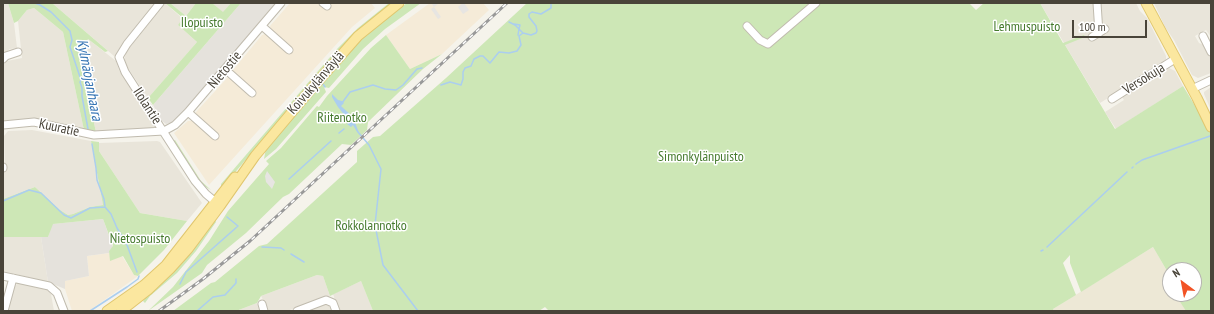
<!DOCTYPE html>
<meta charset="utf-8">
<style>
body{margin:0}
#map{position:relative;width:1214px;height:314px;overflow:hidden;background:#f5f3eb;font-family:"PT Sans Narrow",sans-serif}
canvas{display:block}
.frame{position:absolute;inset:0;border:4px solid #494439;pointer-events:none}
.north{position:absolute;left:1162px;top:262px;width:40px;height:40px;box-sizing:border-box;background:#fff;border:1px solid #b6b4b0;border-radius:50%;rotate:328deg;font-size:11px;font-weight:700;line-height:16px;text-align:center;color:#494439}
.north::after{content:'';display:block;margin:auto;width:14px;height:18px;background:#f25325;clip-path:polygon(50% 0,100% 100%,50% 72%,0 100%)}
.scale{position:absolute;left:1072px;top:20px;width:75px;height:18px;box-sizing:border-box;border:2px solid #494439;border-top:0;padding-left:5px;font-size:12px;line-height:14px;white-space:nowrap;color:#494439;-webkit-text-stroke:3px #fff;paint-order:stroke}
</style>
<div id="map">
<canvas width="1214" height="314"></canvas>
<div class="frame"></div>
<div class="north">N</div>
<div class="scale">100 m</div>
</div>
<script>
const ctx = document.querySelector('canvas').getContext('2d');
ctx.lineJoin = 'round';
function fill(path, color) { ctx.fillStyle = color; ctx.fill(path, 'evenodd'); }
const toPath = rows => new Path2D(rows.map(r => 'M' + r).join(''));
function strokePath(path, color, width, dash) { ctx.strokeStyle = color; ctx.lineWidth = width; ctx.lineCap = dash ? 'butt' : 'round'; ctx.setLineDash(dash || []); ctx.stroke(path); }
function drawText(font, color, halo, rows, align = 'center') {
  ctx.font = font + ' "PT Sans Narrow",sans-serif'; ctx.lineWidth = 3; ctx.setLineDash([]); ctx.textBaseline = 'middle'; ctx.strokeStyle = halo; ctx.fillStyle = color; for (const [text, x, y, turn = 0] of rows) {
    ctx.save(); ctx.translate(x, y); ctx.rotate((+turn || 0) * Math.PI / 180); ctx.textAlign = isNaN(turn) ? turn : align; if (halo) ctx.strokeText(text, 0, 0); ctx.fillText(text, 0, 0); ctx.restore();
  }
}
fill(toPath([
 [3,3,8,3,14,23,17,48,10,49,3,54],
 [52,3,156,3,126,39,120,48,116,56,114,56],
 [165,3,183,19,178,25,197,42,148,98,128,68,125,62,125,57,126,52],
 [170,3,196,3,186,16],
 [212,3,231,3,223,13],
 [1040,3,1093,3,1096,29,1095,32,1088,36,1090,40,1108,30,1107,27,1101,29,1099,3,1136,3,1140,11,1147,18,1166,56,1166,60,1163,64,1100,103],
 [1154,3,1211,3,1211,37,1206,30,1195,36,1199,43,1204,45,1211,58,1211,73,1198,78,1192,75,1174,40,1165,27],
 [34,8,63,32,84,130,3,121,3,64,7,61,22,58,18,21,27,10],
 [88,39,116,61,119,70,155,126,153,130,96,132,81,67,83,51],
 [1169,68,1175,71,1183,86,1116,129,1105,112,1124,100,1122,97],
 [1211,87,1211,110,1204,94,1204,92],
 [32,130,91,141,103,205,90,207,73,214,68,215,60,210,35,187,3,199,3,171,5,171,4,136,8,131],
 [157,141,160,142,202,203,187,221,140,213,99,151,99,143],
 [3,237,41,237,48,282,3,271],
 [317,275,323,276,330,296,287,311,269,311,261,296],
 [361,281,373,311,339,311,333,294],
 [18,283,47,290,51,294,54,311,7,311,14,287],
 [257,303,260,311,236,311],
 [323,304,329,306,333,311,305,311]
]), '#e9e5da');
fill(toPath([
 [290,3,319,3,326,9,328,3,371,3,375,8,352,27,209,185,174,133,188,121,192,121,214,139,195,114,196,112,228,77,252,96,255,91,234,73,233,70,262,35,265,34,268,36,272,31,270,26],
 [430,3,483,3,489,10,442,54,410,69,386,35],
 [109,253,111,260,122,256,134,275,138,276,89,311,72,311,65,289,64,281,89,276,87,256]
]), '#f5ebd8');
fill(toPath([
 [241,3,277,3,181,115,173,122,166,124,162,121,153,105],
 [103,219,113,247,109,251,109,253,87,256,89,276,65,281,65,289,48,282,41,237,48,237,52,224]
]), '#e5e2dc');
fill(toPath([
 [1153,247,1170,276,1170,294,1181,294,1190,311,1054,311,1053,309]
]), '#ede8d6');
fill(toPath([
 [8,3,52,3,108,51,105,52,88,39,83,51,81,67,96,132,84,130,63,32,34,8,27,10,18,21,14,23],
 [165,3,170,3,186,16,196,3,212,3,223,12,231,3,241,3,153,105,148,98,197,42,178,25,183,18],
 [389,3,394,3,260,143,221,189,221,184,337,49,358,28],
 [407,3,421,3,385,29,363,49,329,88,324,87,326,92,276,149,264,159,266,148,361,37],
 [527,3,969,3,976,10,984,3,1040,3,1063,43,1084,35,1085,37,1065,45,1115,129,1183,86,1211,132,1211,311,1186,311,1175,294,1194,294,1194,270,1170,270,1170,276,1153,247,1081,292,1070,263,1070,255,1063,263,1076,295,1053,309,1054,311,549,311,545,307,539,311,373,311,361,281,330,296,323,276,317,275,261,296,257,303,236,311,173,311,211,283,215,282,259,246,267,244,357,162,357,151,373,137,380,136,446,78],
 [386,35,410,69,442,54,423,69,368,122,367,130,351,145,342,144,289,194,283,197,246,233,207,265,202,273,148,311,173,287,209,241,228,211,269,164,266,161,281,148,316,107,317,106,319,107,327,96,371,48],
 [175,140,201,181,211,190,201,184,173,141],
 [91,141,99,142,99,151,140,213,187,221,164,250,138,276,134,275,123,256,110,261,109,251,113,246,103,219,53,224,48,237,3,237,3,199,35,187,60,210,68,215,73,214,90,207,103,205],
 [214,218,216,222,196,251,177,273,150,296,145,303,143,301,146,297]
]), '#cde7b6');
fill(toPath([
 [433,3,439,3,434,7,441,17,438,19,431,9,434,7,432,4],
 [463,3,464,3,469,10,463,14,458,7],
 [267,171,275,182,272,189,266,182,265,176]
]), '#e7e5e2');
fill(toPath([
 [332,94,338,100,342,101,344,103,341,106,353,117,359,133,357,132,353,125,351,127,347,124,350,122,338,107,332,97]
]), '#abceef');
strokePath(toPath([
 [35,3,40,5,51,12,70,31,72,40,70,47,81,80,80,82,82,88,82,96,88,129],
 [509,22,515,25,519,29,518,35],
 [514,24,520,25,519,29,523,33],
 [323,84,325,87],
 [441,85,450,82,461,85,463,79,463,72,465,68,471,66,474,59,480,56,483,56,490,63,499,52,509,53,517,51,521,45,519,36,523,33,531,35,536,33,537,31,536,26,529,17,529,14,532,12,541,14,551,8,551,3],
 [342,103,350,92,373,85,385,89,396,90,403,85,417,69,422,68],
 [358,132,369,145,381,169,375,225,383,265,418,311],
 [339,133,344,129],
 [92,144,96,168,97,180,104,199,105,206],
 [1136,164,1142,160,1210,136],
 [1132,168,1133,167],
 [289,179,331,141],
 [3,201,29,190,41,193,64,215,71,218,90,208,105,207,111,214,117,228,127,245,137,272],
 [262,247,281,248,284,250],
 [1047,247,1127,172],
 [1041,251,1043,250],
 [291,254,304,262],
 [180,284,186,272,238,226,227,217],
 [90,311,127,287,138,279,139,276],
 [197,311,213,297,225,295,236,283,236,279]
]), '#abceef', 1.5);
const minor = toPath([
 [160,3,127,44,119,57,125,72,195,181,206,194,219,205],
 [323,3,327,6],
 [1097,3,1099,33],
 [262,26,289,50],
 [747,26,760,40,768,44,816,3],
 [1203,36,1211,52],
 [1092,37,1105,29],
 [3,59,6,56,18,52],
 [225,69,252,93],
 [1192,89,1211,80],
 [1112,99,1175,59],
 [188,112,215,136],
 [3,125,34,122,94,135,164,131,175,125,188,112,281,3],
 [3,167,3,168],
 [3,276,49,286,57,293,64,311],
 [262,304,264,311],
 [4,311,13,278],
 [297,311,326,300,333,303,336,311]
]);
const major = toPath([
 [1146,3,1197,98,1211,127],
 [107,311,144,285,166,265,235,177],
 [121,311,148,290,170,269,188,249,220,206,255,156,313,87,358,36,399,3]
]);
strokePath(minor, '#c0bbae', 9);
strokePath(major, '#e0c66e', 11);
strokePath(minor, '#fff', 7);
strokePath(major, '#fbe79f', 9);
const rail = toPath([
 [159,311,203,279,250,241,507,3]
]);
strokePath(rail, '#999', 3);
strokePath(rail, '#fff', 1.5, [4.5]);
drawText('14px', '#457a2d', '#fff', [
 ["Ilopuisto",202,23],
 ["Lehmuspuisto",1027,27],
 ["Riitenotko",342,118],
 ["Simonkylänpuisto",701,157],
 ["Rokkolannotko",371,226],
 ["Nietospuisto",140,239]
]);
drawText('14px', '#494439', '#fff', [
 ["Nietostie",225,70,-50],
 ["Versokuja",1144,79,-32],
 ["Koivukylänväylä",316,83,-49],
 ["Ilolantie",147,106,57],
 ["Kuuratie",59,128,12]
]);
drawText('italic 15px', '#3574b3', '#fff', [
 ["Kylmäojanhaara",89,80,79]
]);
</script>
